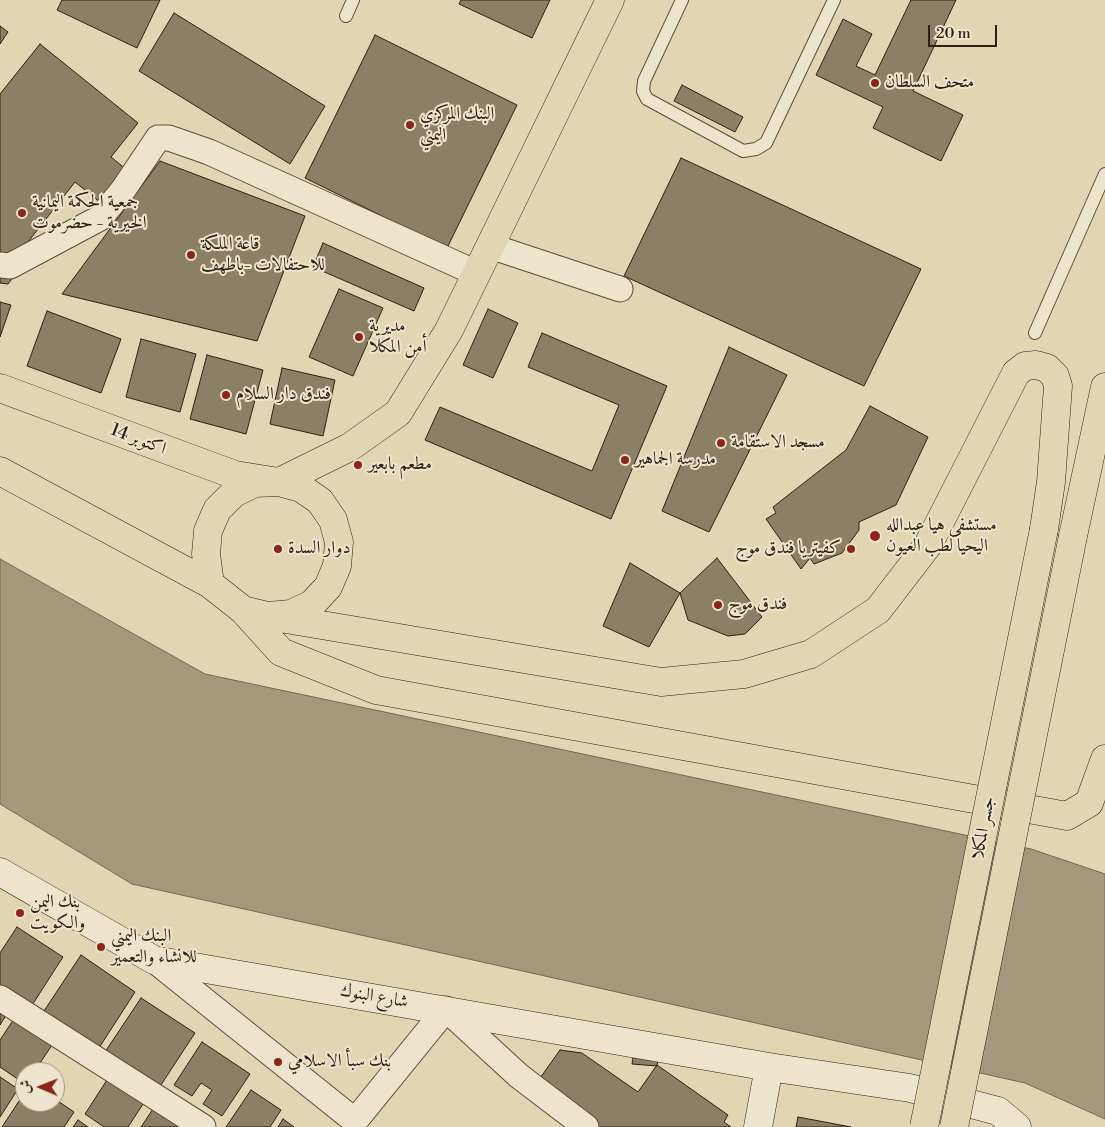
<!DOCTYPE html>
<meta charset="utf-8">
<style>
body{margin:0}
#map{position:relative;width:1105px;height:1127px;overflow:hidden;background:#e1d5b2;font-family:"Libre Bodoni",Amiri,serif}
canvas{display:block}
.north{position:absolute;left:15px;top:1062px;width:50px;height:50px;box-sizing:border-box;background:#ece4cd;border:1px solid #a09683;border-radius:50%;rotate:271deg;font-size:14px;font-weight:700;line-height:20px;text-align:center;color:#2d2113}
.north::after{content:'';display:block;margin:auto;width:18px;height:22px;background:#8f2418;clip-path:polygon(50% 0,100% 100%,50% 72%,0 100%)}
.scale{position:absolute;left:928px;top:25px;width:69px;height:22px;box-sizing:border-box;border:2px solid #2d2113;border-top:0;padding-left:6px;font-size:15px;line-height:18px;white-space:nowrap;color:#2d2113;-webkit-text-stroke:4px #ece4cd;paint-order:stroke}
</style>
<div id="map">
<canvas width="1105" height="1127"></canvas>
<div class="north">ش</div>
<div class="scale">20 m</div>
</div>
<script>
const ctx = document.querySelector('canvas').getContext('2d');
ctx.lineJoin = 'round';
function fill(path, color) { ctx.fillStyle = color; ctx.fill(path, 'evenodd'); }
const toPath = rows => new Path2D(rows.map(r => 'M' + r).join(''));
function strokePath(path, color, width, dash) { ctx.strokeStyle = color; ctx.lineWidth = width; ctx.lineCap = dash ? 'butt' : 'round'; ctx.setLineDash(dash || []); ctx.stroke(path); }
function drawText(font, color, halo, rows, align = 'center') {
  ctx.font = font + ' "Libre Bodoni",Amiri,serif'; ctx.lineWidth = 4; ctx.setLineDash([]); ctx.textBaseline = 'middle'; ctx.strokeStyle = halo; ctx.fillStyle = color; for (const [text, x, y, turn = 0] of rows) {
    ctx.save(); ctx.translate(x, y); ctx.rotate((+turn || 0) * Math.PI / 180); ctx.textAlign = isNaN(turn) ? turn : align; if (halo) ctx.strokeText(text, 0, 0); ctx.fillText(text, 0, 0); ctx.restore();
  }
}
const water = toPath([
 [0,559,205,674,1031,849,1105,874,1105,1119,1025,1083,132,884,0,804,0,559]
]);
fill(water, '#a4987c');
strokePath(water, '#746852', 1);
const building = toPath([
 [62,0,160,0,137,48,57,10,62,0],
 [461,0,550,0,532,38,459,4,461,0],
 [911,0,956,0,913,91,963,115,941,161,873,128,883,107,816,75,843,19,872,34,856,66,875,75,911,0],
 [174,13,325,106,290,164,139,71,174,13],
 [0,26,8,32,0,44,0,26],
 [375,35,517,105,447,248,305,178,375,35],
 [40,44,138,123,111,157,132,174,106,207,75,182,24,247,32,253,8,284,0,283,0,94,40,44],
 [682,85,743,117,735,132,674,101,682,85],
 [681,158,921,269,864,386,624,276,681,158],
 [160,161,305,216,257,341,62,294,160,161],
 [323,243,424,288,414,311,313,267,323,243],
 [339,289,383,308,353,376,309,357,339,289],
 [0,302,11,305,0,337,0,302],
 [488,309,518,323,493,378,463,365,488,309],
 [47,311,121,339,101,393,27,366,47,311],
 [542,333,667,386,611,519,425,440,440,407,592,471,619,405,528,367,542,333],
 [141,339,196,354,180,412,126,397,141,339],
 [729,347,787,375,709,532,662,511,729,347],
 [207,355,263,370,246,434,190,419,207,355],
 [282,368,335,380,323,436,270,424,282,368],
 [870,406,928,437,896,505,859,522,859,530,842,553,814,564,810,558,801,569,766,519,776,513,773,507,846,450,870,406],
 [717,558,762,617,745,634,728,636,688,620,680,593,717,558],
 [630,563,680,593,649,647,603,626,630,563],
 [17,927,63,957,27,1013,0,995,0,953,17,927],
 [81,955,135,992,97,1051,42,1014,81,955],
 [141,998,195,1033,157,1091,103,1055,141,998],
 [0,1006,8,1012,0,1025,0,1006],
 [14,1019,52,1045,34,1072,25,1072,25,1084,0,1067,0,1040,14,1019],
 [202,1042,250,1074,222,1116,203,1104,212,1090,201,1083,192,1096,174,1085,202,1042],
 [560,1050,582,1053,638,1092,657,1065,728,1115,724,1122,731,1127,595,1127,538,1081,560,1050],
 [634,1050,659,1053,657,1066,632,1064,634,1050],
 [0,1077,18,1089,0,1117,0,1077],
 [107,1080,143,1104,128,1127,104,1127,85,1114,107,1080],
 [251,1090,281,1110,270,1127,226,1127,251,1090],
 [25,1092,25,1102,55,1102,55,1099,74,1112,64,1127,2,1127,25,1092],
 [161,1097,202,1127,141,1127,161,1097],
 [798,1117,851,1127,796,1127,798,1117],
 [283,1119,294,1127,278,1127,283,1119],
 [78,1120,88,1127,73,1127,78,1120]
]);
fill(building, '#8b7f66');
strokePath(building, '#2d2113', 1);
const lane = toPath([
 [682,0,644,81,643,91,647,99,743,151,756,149,766,143,834,0],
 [346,16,353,0],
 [1035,333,1105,174]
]);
const street = toPath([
 [490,246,620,289],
 [0,265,10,266,100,218,123,190,158,138,169,138,209,152,476,273],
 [154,960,355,1121,446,1009,519,1076,586,1127],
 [0,998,203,1127]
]);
const secondary = toPath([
 [0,872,154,960,769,1067,910,1088,998,1111,1017,1127],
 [758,1127,769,1067]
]);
const highway = toPath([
 [0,388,235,475,279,482,350,447,398,413,449,330,610,0],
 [0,471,210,584,243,610,268,616,291,614,312,604,328,587,337,566,339,542,333,520,320,501,301,488,279,482,255,483,234,493,217,510,208,531,206,554,210,584],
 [1073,536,1105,387],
 [243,610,281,652,376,690,1067,816,1089,803,1105,759],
 [268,616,661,682,744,674,811,654,878,610,928,545,1016,373,1025,366,1036,365,1047,368,1055,376,1058,386,1051,482,1044,529]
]);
strokePath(lane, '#5a4e3b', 14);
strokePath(street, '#5a4e3b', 27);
strokePath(secondary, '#2d2113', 29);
strokePath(highway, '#2d2113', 29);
strokePath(lane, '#ece4cd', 12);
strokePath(street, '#ece4cd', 25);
strokePath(secondary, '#ece4cd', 28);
strokePath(highway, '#e1d5b2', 28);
const highwayBridge = toPath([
 [924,1127,1044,529],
 [954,1127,1073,536]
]);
strokePath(highwayBridge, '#2d2113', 29, []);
strokePath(highwayBridge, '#e1d5b2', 28);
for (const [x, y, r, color] of [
 [875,83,5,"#8f2418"],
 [410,125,5,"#8f2418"],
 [22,213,5,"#8f2418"],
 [191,255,5,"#8f2418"],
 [359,337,5,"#8f2418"],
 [226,395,5,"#8f2418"],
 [721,443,5,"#8f2418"],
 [625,460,5,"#8f2418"],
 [358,465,5,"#8f2418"],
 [875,536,6,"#8f2418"],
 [278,549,5,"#8f2418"],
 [851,549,5,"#8f2418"],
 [718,605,5,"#8f2418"],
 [20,913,5,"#8f2418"],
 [101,947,5,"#8f2418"],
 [278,1062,5,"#8f2418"]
]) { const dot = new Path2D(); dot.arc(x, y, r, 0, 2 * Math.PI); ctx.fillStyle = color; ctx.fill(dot); strokePath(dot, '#ece4cd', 2); }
drawText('18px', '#2d2113', '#ece4cd', [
 ["متحف السلطان",885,83],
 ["البنك المركزي",420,115],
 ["اليمني",420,136],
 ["جمعية الحكمة اليمانية",32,203],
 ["الخيرية - حضرموت",32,224],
 ["قاعة الملكة",201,245],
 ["للاحتفالات -باطهف",201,266],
 ["مديرية",369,327],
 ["أمن المكلا",369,348],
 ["فندق دار السلام",236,395],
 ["مسجد الاستقامة",731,443],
 ["مدرسة الجماهير",635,460],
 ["مطعم بابعير",368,465],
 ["مستشفى هيا عبدالله",886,526],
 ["اليحيا لطب العيون",886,547],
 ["دوار السدة",288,549],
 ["كفيتريا فندق موج",841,549,"right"],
 ["فندق موج",728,605],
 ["بنك اليمن",30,903],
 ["والكويت",30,924],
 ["البنك اليمني",111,937],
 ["للانشاء والتعمير",111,958],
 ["بنك سبأ الاسلامي",288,1062]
], 'left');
drawText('18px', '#2d2113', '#ece4cd', [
 ["14 اكتوبر",138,440,21],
 ["جسر المكلا",984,828,-79],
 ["شارع البنوك",374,997,10]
]);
</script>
